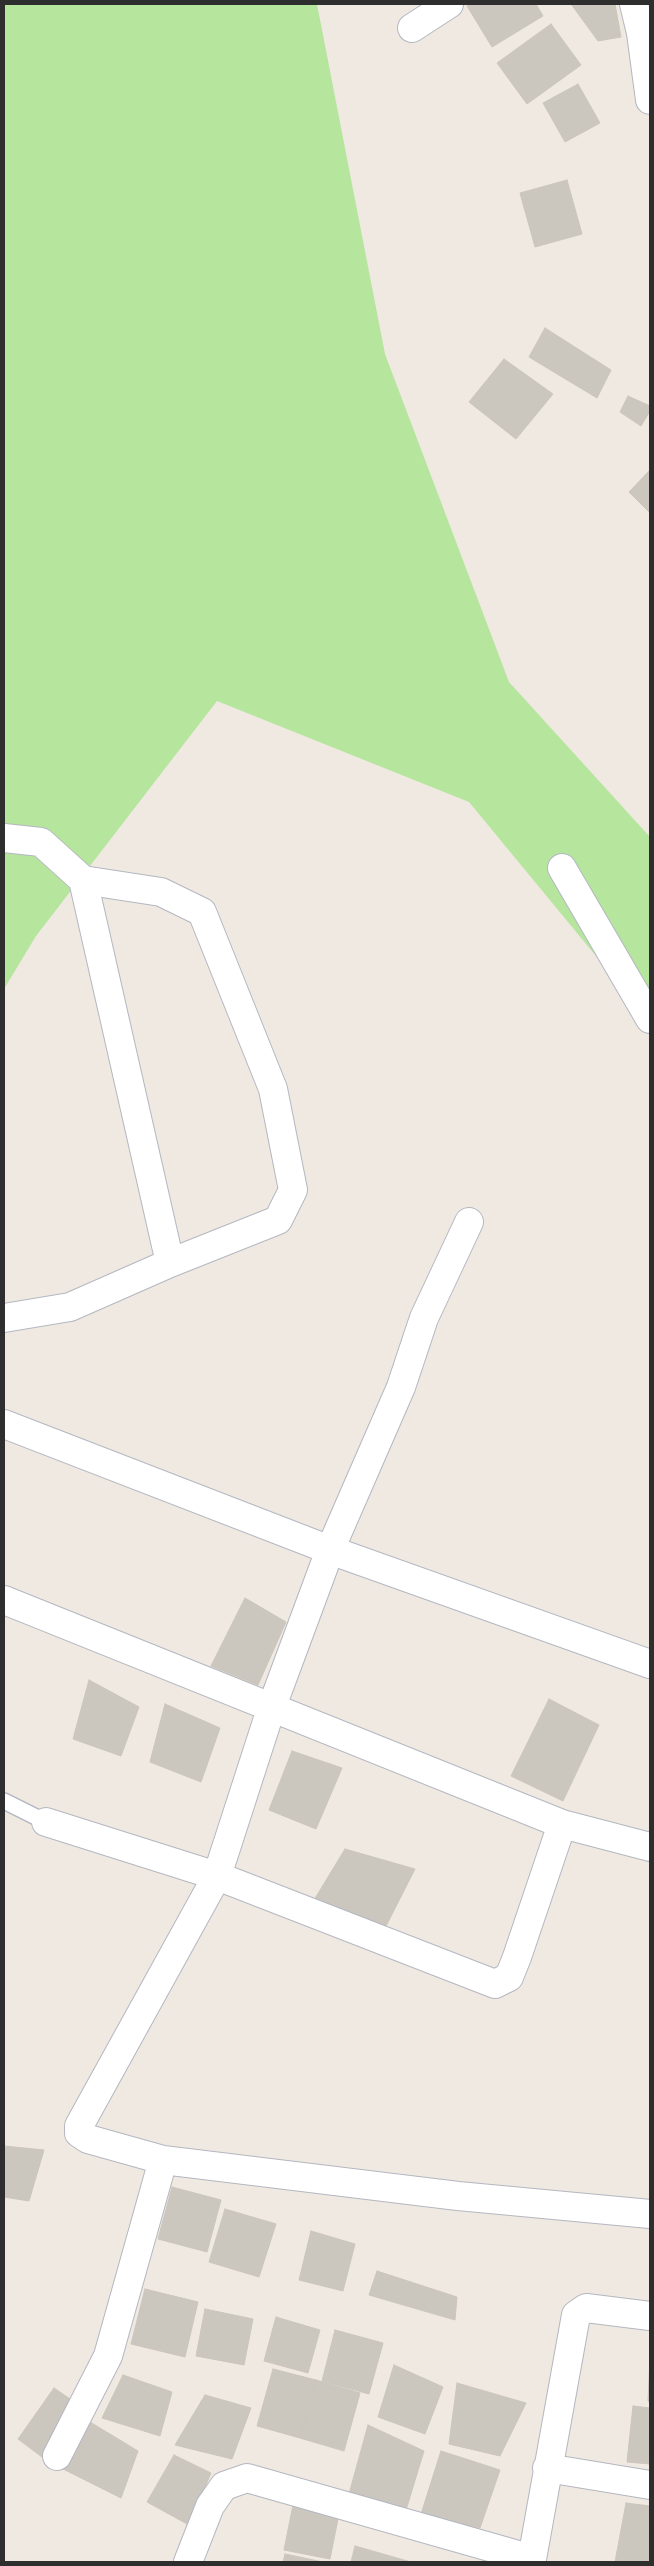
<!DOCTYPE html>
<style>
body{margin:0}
#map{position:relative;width:654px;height:2566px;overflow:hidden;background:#efe9e1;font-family:"DejaVu Sans",sans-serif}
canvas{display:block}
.frame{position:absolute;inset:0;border:5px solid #2e2e2e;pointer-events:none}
</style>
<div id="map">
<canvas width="654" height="2566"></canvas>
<div class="frame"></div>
</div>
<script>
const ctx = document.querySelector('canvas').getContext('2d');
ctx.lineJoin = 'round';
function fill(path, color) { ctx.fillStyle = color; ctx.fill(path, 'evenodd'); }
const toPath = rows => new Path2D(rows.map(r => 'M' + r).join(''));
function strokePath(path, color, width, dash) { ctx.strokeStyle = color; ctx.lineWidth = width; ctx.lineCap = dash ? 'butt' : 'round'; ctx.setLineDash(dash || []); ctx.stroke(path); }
fill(toPath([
 [4,4,317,4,385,354,509,682,650,837,650,1036,624,990,469,802,217,701,36,936,4,989]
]), '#b6e59e');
const building = toPath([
 [471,4,536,4,543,16,492,47,467,6,471,4],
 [571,4,615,4,621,37,598,41,571,4],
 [551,24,581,65,527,104,497,63,551,24],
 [578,84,600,123,565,142,543,103,578,84],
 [567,180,582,234,535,247,520,193,567,180],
 [545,328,611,370,597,398,529,357,545,328],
 [504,359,553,394,516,439,469,402,504,359],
 [628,396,650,406,650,411,641,426,620,412,628,396],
 [650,470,650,513,629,492,650,470],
 [245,1598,286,1622,258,1685,211,1666,245,1598],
 [89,1680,139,1707,121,1756,73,1739,89,1680],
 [549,1699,599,1725,563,1801,511,1776,549,1699],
 [165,1704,220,1728,201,1782,150,1762,165,1704],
 [292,1751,342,1768,316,1829,269,1810,292,1751],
 [345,1849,415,1869,384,1930,311,1905,345,1849],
 [4,2146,44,2150,29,2201,4,2197,4,2146],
 [172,2187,221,2200,207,2252,158,2239,172,2187],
 [225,2209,276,2224,259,2277,209,2262,225,2209],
 [311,2231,355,2244,343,2291,299,2280,311,2231],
 [377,2271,457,2297,455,2320,369,2295,377,2271],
 [145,2289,198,2302,185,2357,131,2344,145,2289],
 [205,2309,253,2319,244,2365,196,2356,205,2309],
 [276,2317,320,2330,308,2373,264,2361,276,2317],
 [335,2330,383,2343,369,2394,322,2381,335,2330],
 [650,2358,650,2402,648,2401,650,2358],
 [394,2365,443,2387,425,2434,378,2417,394,2365],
 [273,2369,316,2380,300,2438,257,2426,273,2369],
 [123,2375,172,2392,160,2436,102,2418,123,2375],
 [316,2380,360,2393,344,2451,300,2438,316,2380],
 [457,2383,526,2403,500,2456,449,2444,457,2383],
 [54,2388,79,2405,42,2457,18,2439,54,2388],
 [205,2395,251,2408,232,2459,175,2445,205,2395],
 [633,2406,650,2408,650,2464,627,2462,633,2406],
 [90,2422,138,2451,121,2498,63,2469,90,2422],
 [368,2425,424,2451,406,2510,349,2494,368,2425],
 [441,2451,500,2470,480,2528,421,2514,441,2451],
 [174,2455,211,2473,189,2525,147,2502,174,2455],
 [626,2503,650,2506,650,2562,615,2562,626,2503],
 [293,2505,339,2514,330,2559,284,2550,293,2505],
 [355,2546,411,2562,351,2562,355,2546],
 [285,2554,323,2562,283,2562,285,2554]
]);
fill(building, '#cbc7bf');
strokePath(building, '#cbc5ba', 1);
const service = toPath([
 [4,1801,46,1822]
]);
const minor = toPath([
 [634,4,641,33,650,100],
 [412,28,449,4],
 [4,838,41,842,83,880,161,892,202,912,273,1089,293,1190,278,1220,170,1263,83,880],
 [562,868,650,1019],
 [4,1318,70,1307,170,1263],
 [4,1424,330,1550,401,1387,424,1318,469,1222],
 [4,1600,562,1824,517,1957,509,1977,495,1984,217,1876,46,1822],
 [562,1824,650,1847],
 [163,2160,88,2139,79,2133,79,2126,217,1876,271,1709,330,1550,650,1664],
 [57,2456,108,2356,163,2160,458,2196,650,2214],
 [547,2468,650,2485],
 [188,2562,210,2506,224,2486,247,2478,532,2559,576,2315,586,2308,650,2316]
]);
strokePath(service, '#b4b7c1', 18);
strokePath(minor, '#b4b7c1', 30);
strokePath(service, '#fff', 15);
strokePath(minor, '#fff', 28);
</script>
